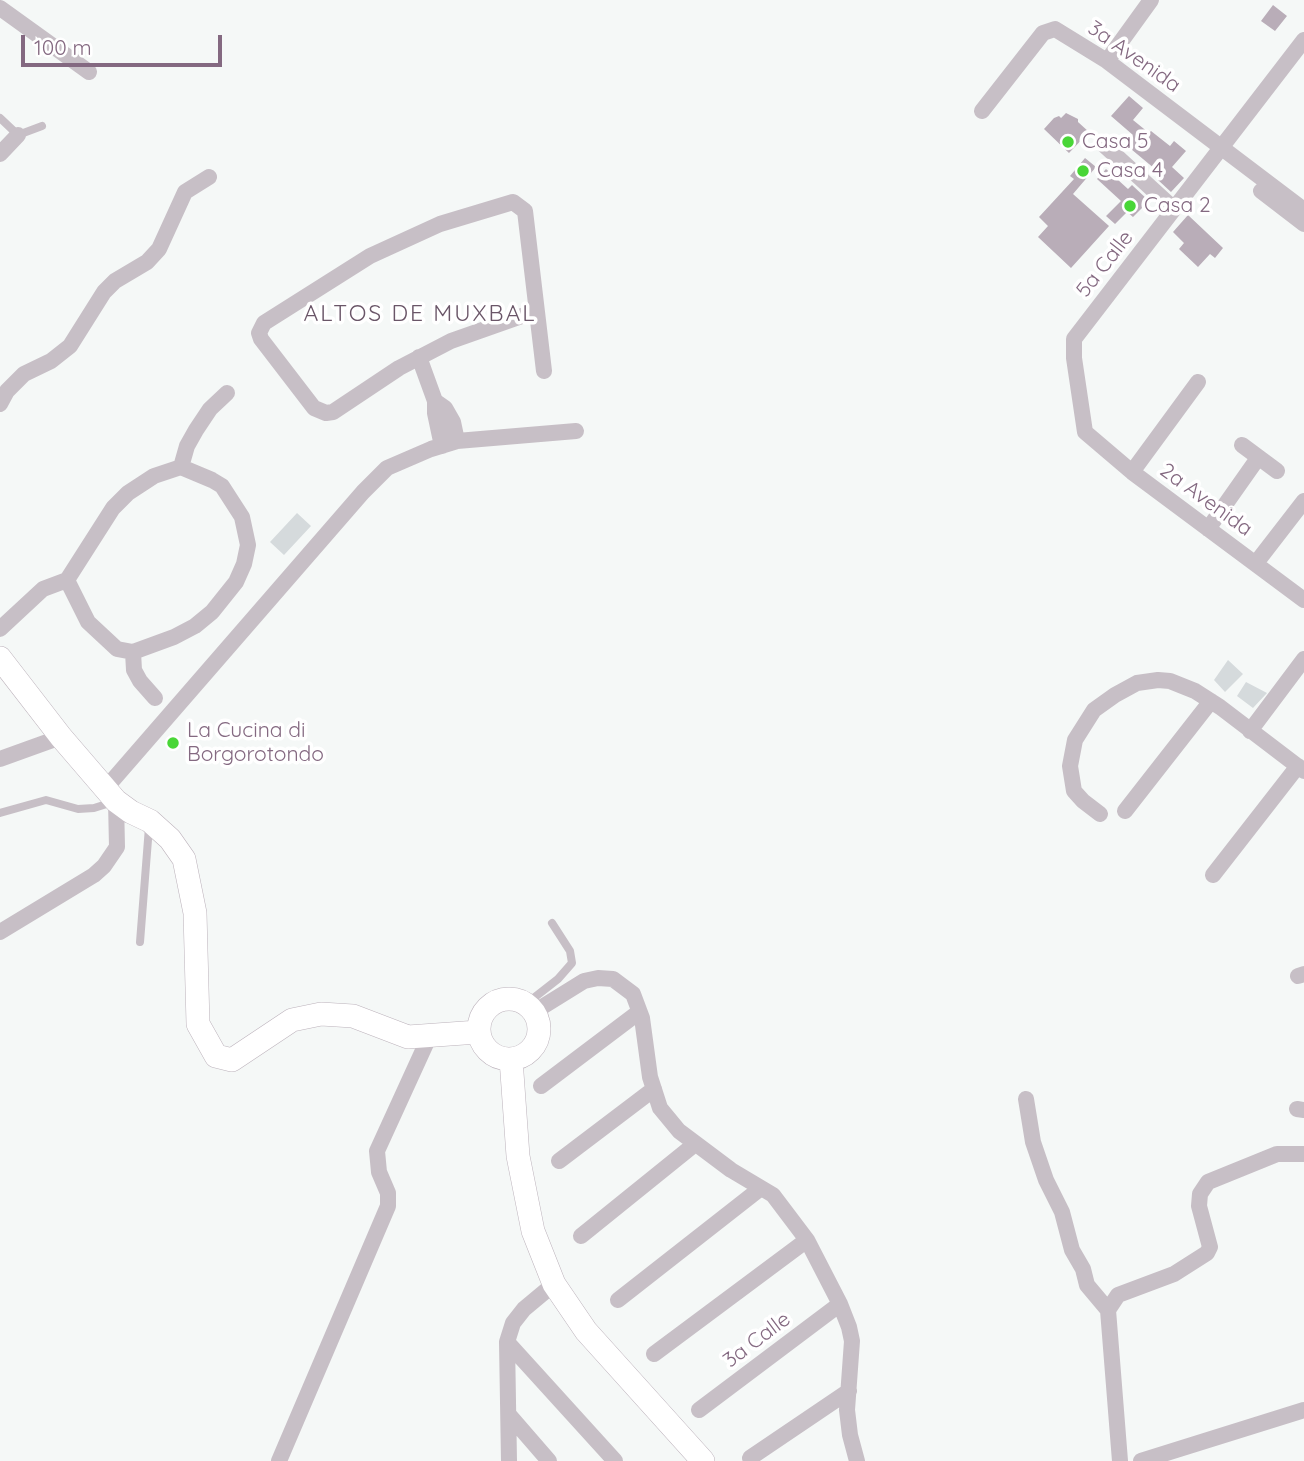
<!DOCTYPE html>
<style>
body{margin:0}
#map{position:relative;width:1304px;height:1461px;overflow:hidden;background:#f5f8f7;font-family:Quicksand,sans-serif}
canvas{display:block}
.scale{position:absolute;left:21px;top:35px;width:201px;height:32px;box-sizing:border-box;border:4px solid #846981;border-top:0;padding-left:9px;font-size:21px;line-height:24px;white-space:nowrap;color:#846981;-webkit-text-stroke:5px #fff;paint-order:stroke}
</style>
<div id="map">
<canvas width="1304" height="1461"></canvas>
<div class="scale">100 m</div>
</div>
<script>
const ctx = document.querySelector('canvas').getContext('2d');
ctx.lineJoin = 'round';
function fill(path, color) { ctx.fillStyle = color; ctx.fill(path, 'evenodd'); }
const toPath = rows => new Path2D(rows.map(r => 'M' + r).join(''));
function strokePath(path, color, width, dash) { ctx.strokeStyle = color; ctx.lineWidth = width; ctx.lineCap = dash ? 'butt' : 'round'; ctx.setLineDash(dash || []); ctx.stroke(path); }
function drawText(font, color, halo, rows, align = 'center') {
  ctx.font = font + ' Quicksand,sans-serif'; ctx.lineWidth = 7; ctx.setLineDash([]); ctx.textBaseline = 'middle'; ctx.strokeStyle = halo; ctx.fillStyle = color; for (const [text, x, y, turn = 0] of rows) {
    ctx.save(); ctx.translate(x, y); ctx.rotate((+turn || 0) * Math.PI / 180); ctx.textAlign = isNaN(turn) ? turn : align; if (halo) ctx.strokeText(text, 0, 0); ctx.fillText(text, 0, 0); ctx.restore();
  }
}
fill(toPath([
 [297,513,311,526,284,555,270,542],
 [1228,660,1243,674,1225,692,1214,680],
 [1246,682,1267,693,1253,708,1237,696]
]), '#d5dadc');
fill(toPath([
 [1273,5,1287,16,1275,31,1261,21],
 [1129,96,1143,108,1133,120,1149,133,1151,131,1170,146,1174,141,1186,151,1172,167,1184,178,1171,192,1158,180,1161,177,1155,169,1125,144,1133,135,1111,116],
 [1066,113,1078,119,1078,122,1089,132,1069,153,1044,129,1054,118,1059,116,1061,118],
 [1085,158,1096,167,1073,194,1109,226,1071,268,1038,237,1048,226,1039,217,1074,179,1070,176],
 [1106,169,1128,189,1132,185,1149,201,1133,217,1127,212,1115,224,1106,216,1121,201,1097,179],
 [1188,215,1223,248,1215,258,1210,254,1198,267,1179,249,1184,243,1173,232]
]), '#b9adb8');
const secondary = toPath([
 [0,658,61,737,116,801,131,812,150,821,170,839,184,859,195,913,198,1024,216,1056,232,1060,292,1020,321,1014,353,1016,408,1037,478,1032],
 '479 1029a30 30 0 1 1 60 0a30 30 0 1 1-60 0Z',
 [511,1059,518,1156,533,1231,554,1284,586,1331,703,1461]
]);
strokePath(secondary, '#bcb2bb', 24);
strokePath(toPath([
 [0,118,18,135,42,126],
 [0,813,46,800,78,809,94,808,113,802],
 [140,942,149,827],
 [526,1004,558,979,572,963,570,951,552,923]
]), '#c7bfc6', 8);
strokePath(toPath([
 [0,8,89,72],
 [1304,40,1074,339,1074,358,1085,432,1132,472,1304,600],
 [1107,61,1151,0],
 [982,111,1043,33,1055,29,1107,61,1304,210],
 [1103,144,1174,209],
 [0,154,18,135],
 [1261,191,1304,224],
 [536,311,451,341,399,368,333,412,326,413,314,408,261,339,259,333,264,323,370,256,440,224,513,202,525,211,544,371],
 [419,357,435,401,435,413,442,446],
 [435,401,445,408,453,422,457,441],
 [0,404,7,391,24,374,51,361,70,346,104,292,115,281,147,262,159,249,185,192,209,177],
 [1242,445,1277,471],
 [181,467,187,446,196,430,210,409,227,393],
 [1132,472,1198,382],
 [1208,529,1258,458],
 [1256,563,1304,501],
 [0,629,43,589,67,580,113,508,128,493,154,476,181,467,212,480,222,486,242,517,248,545,244,564,236,582,212,612,195,626,174,637,133,652,117,649,88,622,67,580],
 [133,652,134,670,140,681,155,698],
 [1250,731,1304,659],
 [0,759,61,737],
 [105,789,363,492,387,468,431,449,457,441,576,431],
 [1125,811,1211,701],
 [1100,814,1083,801,1074,791,1070,766,1075,740,1094,710,1115,695,1137,683,1158,680,1170,681,1195,691,1220,707,1304,771],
 [1213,875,1298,766],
 [0,932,94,875,104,866,117,847,116,801],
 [1298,976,1304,974],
 [534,1012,584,981,598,978,613,979,633,994,642,1018,650,1077,660,1108,679,1131,731,1170,773,1195,807,1240,840,1304,849,1327,852,1341,847,1410,850,1435,857,1461],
 [541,1086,639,1012],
 [1026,1099,1033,1142,1046,1180,1062,1212,1072,1250,1083,1269,1087,1285,1108,1310],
 [1297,1109,1304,1110],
 [559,1161,654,1089],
 [581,1236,695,1144],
 [618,1300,761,1188],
 [507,1342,615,1461],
 [654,1354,807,1240],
 [699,1410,840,1304],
 [510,1416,549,1461],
 [750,1458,849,1391],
 [279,1461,388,1206,388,1193,379,1172,377,1151,430,1035],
 [509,1461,507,1342,513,1323,524,1309,554,1284],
 [1120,1461,1108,1310,1118,1295,1174,1274,1207,1253,1210,1247,1199,1206,1200,1194,1208,1182,1277,1154,1304,1154],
 [1141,1461,1304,1410]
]), '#c7bfc6', 16);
strokePath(secondary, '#fff', 23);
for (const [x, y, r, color] of [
 [1068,142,7,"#49d637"],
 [1083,171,7,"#49d637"],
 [1130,206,7,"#49d637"],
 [173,743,7,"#49d637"]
]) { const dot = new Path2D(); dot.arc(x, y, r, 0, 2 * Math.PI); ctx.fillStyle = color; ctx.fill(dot); strokePath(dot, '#fff', 2.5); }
drawText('21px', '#846981', '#fff', [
 ["3a Avenida",1134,57,35],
 ["5a Calle",1105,264,-52],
 ["2a Avenida",1206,500,36],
 ["3a Calle",757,1340,-37]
]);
drawText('21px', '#846981', '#fff', [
 ["Casa 5",1082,142],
 ["Casa 4",1097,171],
 ["Casa 2",1144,206],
 ["La Cucina di",187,731],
 ["Borgorotondo",187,755]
], 'left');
ctx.letterSpacing = '2px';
drawText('23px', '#6a5668', '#fff', [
 ["ALTOS DE MUXBAL",420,314]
]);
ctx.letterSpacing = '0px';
</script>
